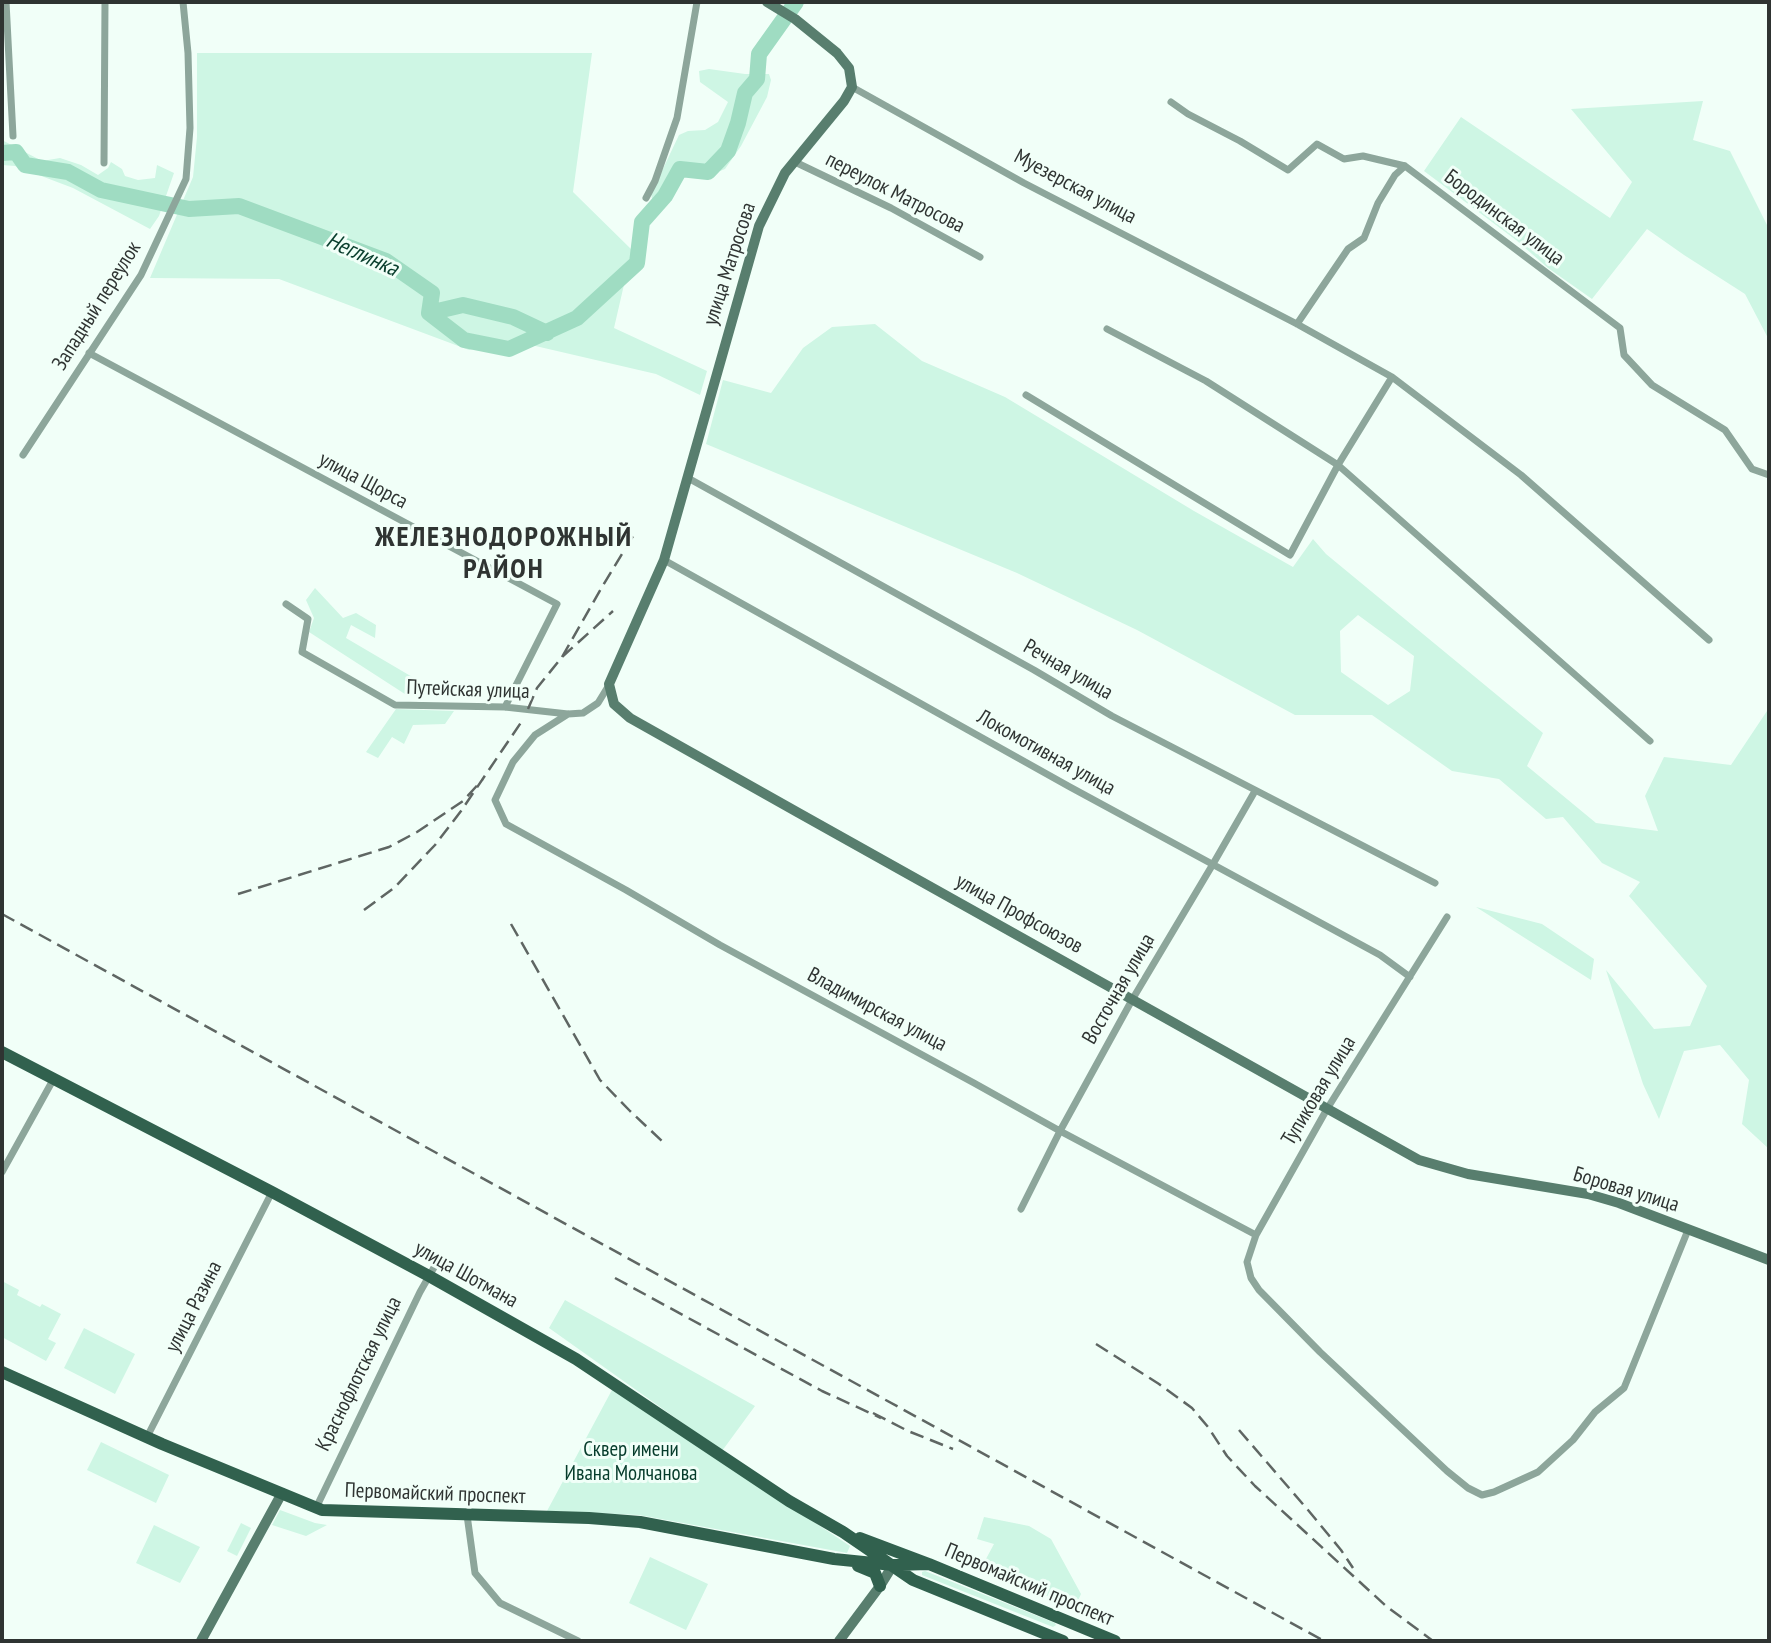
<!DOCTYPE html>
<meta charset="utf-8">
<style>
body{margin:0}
#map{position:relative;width:1771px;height:1643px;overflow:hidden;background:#f1fff8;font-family:"PT Sans Narrow",sans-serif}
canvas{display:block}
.frame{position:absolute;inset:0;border:4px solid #2f3432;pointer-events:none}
</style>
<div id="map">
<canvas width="1771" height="1643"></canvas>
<div class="frame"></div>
</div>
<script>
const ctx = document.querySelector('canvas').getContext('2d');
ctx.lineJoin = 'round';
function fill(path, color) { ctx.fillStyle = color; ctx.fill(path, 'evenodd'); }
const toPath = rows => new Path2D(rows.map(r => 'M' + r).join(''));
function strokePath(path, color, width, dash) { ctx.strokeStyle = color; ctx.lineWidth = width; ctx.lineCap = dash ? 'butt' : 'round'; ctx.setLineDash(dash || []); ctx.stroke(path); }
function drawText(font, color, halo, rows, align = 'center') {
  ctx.font = font + ' "PT Sans Narrow",sans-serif'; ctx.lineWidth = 6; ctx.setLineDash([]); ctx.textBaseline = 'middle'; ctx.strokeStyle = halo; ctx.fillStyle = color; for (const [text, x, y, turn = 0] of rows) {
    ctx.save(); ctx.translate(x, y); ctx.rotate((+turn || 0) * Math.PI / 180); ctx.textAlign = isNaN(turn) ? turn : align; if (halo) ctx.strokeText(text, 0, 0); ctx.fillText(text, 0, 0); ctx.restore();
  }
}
fill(toPath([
 [197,53,592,53,573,192,632,250,614,328,707,371,700,395,656,374,514,341,469,350,279,279,150,278,193,177,197,137],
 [709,69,745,74,769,74,771,80,767,97,741,146,725,169,720,171,696,165,679,164,659,199,652,199,651,194,679,135,688,131,705,130,718,122,728,102,700,82,699,71],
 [1703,101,1693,140,1730,151,1769,229,1769,340,1745,294,1684,255,1647,229,1592,299,1548,268,1516,240,1424,171,1461,117,1610,218,1632,182,1571,109],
 [2,140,42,161,60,158,81,165,98,175,108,168,111,162,122,169,125,176,138,180,155,178,157,165,174,173,159,216,150,229,73,188,15,166,2,165],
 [875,324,922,361,1005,397,1194,511,1293,567,1313,539,1326,554,1543,733,1527,766,1596,823,1658,831,1645,796,1664,757,1731,765,1769,708,1769,1149,1742,1124,1749,1080,1720,1045,1684,1051,1659,1119,1643,1084,1606,970,1654,1029,1690,1026,1707,986,1629,896,1640,882,1602,863,1563,817,1546,819,1499,779,1452,771,1372,715,1295,715,1137,630,1017,573,706,444,723,380,771,393,803,348,832,327],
 [1358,615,1414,656,1410,691,1388,705,1341,672,1340,631],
 [315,588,343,618,356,613,376,625,375,638,351,625,346,638,431,688,408,696,309,632,314,618,306,600],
 [396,709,454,711,445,724,413,725,404,744,392,737,378,758,366,752],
 [1476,907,1542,924,1594,959,1591,980],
 [2,1281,19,1290,17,1295,40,1307,42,1304,61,1314,48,1339,56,1343,46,1361,2,1337],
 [565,1300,755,1406,722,1451,549,1328],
 [84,1328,135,1354,115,1394,64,1368],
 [613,1388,850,1546,847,1553,639,1515,547,1511],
 [101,1442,169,1475,156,1503,87,1470],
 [280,1510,315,1523,327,1525,306,1536,272,1525],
 [984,1517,1029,1526,1051,1539,1081,1594,1075,1607,980,1570,994,1544,977,1539],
 [241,1523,251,1528,237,1556,227,1551],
 [154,1525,200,1547,180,1583,136,1563],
 [650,1557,708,1584,686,1630,629,1603],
 [925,1571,1055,1623,1056,1625,1053,1627,922,1575,922,1572]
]), '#cef6e4');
strokePath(toPath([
 [2,153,16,152,25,165,68,172,101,190,189,209,239,206,386,261,432,293,429,313,464,340,509,349,577,318,637,263,642,222,665,196,680,169,708,172,728,151,738,123,745,93,757,79,759,54,796,2],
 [429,313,463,305,513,317,547,333]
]), '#9fdcc2', 16);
strokePath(toPath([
 [6,2,13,136],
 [852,87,1024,183,1297,324,1392,377,1521,475,1709,640],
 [1171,102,1188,114,1240,141,1288,170,1317,144,1344,159,1363,156,1405,166,1620,328,1624,355,1652,385,1725,430,1752,469,1769,475],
 [795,162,891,208,980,257],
 [104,163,105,2],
 [646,198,655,181,677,118,697,2],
 [1297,324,1348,249,1364,238,1378,203,1395,175,1405,166],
 [1107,329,1206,381,1338,465,1650,741],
 [89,353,557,604,505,707],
 [1026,395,1290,555,1338,465,1392,377],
 [23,455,141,275,186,179,190,128,188,53,183,2],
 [688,478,1034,670,1112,716,1435,883],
 [664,560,1070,787,1380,955,1410,977],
 [286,604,308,619,302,652,395,705,505,707,568,714,583,713,598,703,609,685],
 [568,714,535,735,513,762,495,800,506,824,626,890,720,945,974,1083,1060,1131,1256,1235],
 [1447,917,1327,1109,1256,1235,1247,1262,1251,1278,1259,1290,1320,1352,1447,1471,1468,1488,1482,1495,1494,1492,1538,1472,1573,1440,1595,1412,1624,1388,1688,1230],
 [2,1172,53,1080],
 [1021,1209,1060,1131,1132,1000,1213,864,1255,791],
 [147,1437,272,1192],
 [316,1508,420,1292,440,1257],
 [467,1515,475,1573,500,1603,578,1641]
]), '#8da69b', 7);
strokePath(toPath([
 [767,2,795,19,837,53,849,68,852,87,844,101,785,173,759,226,664,560,609,684,614,704,630,718,797,812,1419,1160,1468,1174,1588,1194,1619,1203,1769,1260],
 [201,1641,282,1493],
 [839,1641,880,1586,893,1565]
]), '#587e6e', 10);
strokePath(toPath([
 [2,1052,272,1192,429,1276,576,1359,789,1501,843,1532,913,1580,1063,1641],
 [2,1372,162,1444,322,1510,589,1518,640,1522,834,1559,893,1565,929,1564],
 [860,1538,929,1564,1115,1641],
 [858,1566,875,1573,880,1586]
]), '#31614e', 12);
strokePath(toPath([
 [562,657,602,587,636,531],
 [528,709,537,688,562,657,613,611],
 [238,894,389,847,417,832,463,801,483,779],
 [364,910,394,888,435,845,461,811,522,721],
 [2,914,1324,1641],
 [511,924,600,1080,630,1111,663,1142],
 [615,1278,822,1391,881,1418],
 [1096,1344,1159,1384,1192,1408,1208,1427,1227,1456,1255,1486,1386,1606,1433,1641],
 [873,1413,908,1431,953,1449],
 [1239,1430,1308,1510,1341,1550,1353,1568]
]), '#5f6663', 2.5, [14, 7]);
drawText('21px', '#2f3432', '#f1fff8', [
 ["Муезерская улица",1075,187,28],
 ["переулок Матросова",895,193,27],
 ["Бородинская улица",1504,218,37],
 ["улица Матросова",730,264,-72],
 ["Западный переулок",97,306,-58],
 ["улица Щорса",363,481,28],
 ["Речная улица",1068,670,30],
 ["Путейская улица",468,690,2],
 ["Локомотивная улица",1046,753,29],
 ["улица Профсоюзов",1019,914,29],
 ["Восточная улица",1119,989,-60],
 ["Владимирская улица",877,1010,28],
 ["Тупиковая улица",1319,1091,-59],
 ["Боровая улица",1626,1190,17],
 ["улица Шотмана",466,1275,29],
 ["улица Разина",194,1307,-63],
 ["Краснофлотская улица",359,1374,-64],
 ["Первомайский проспект",435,1494,2],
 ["Первомайский проспект",1029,1585,23]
]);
drawText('21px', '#063c2b', '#f1fff8', [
 ["Сквер имени",631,1450],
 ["Ивана Молчанова",631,1474]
]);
drawText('italic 23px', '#093e2d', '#f1fff8', [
 ["Неглинка",362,255,24]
]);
ctx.letterSpacing = '2px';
drawText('bold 28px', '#2f3432', '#f1fff8', [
 ["ЖЕЛЕЗНОДОРОЖНЫЙ",504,538],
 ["РАЙОН",504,570]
]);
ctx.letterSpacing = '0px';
</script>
